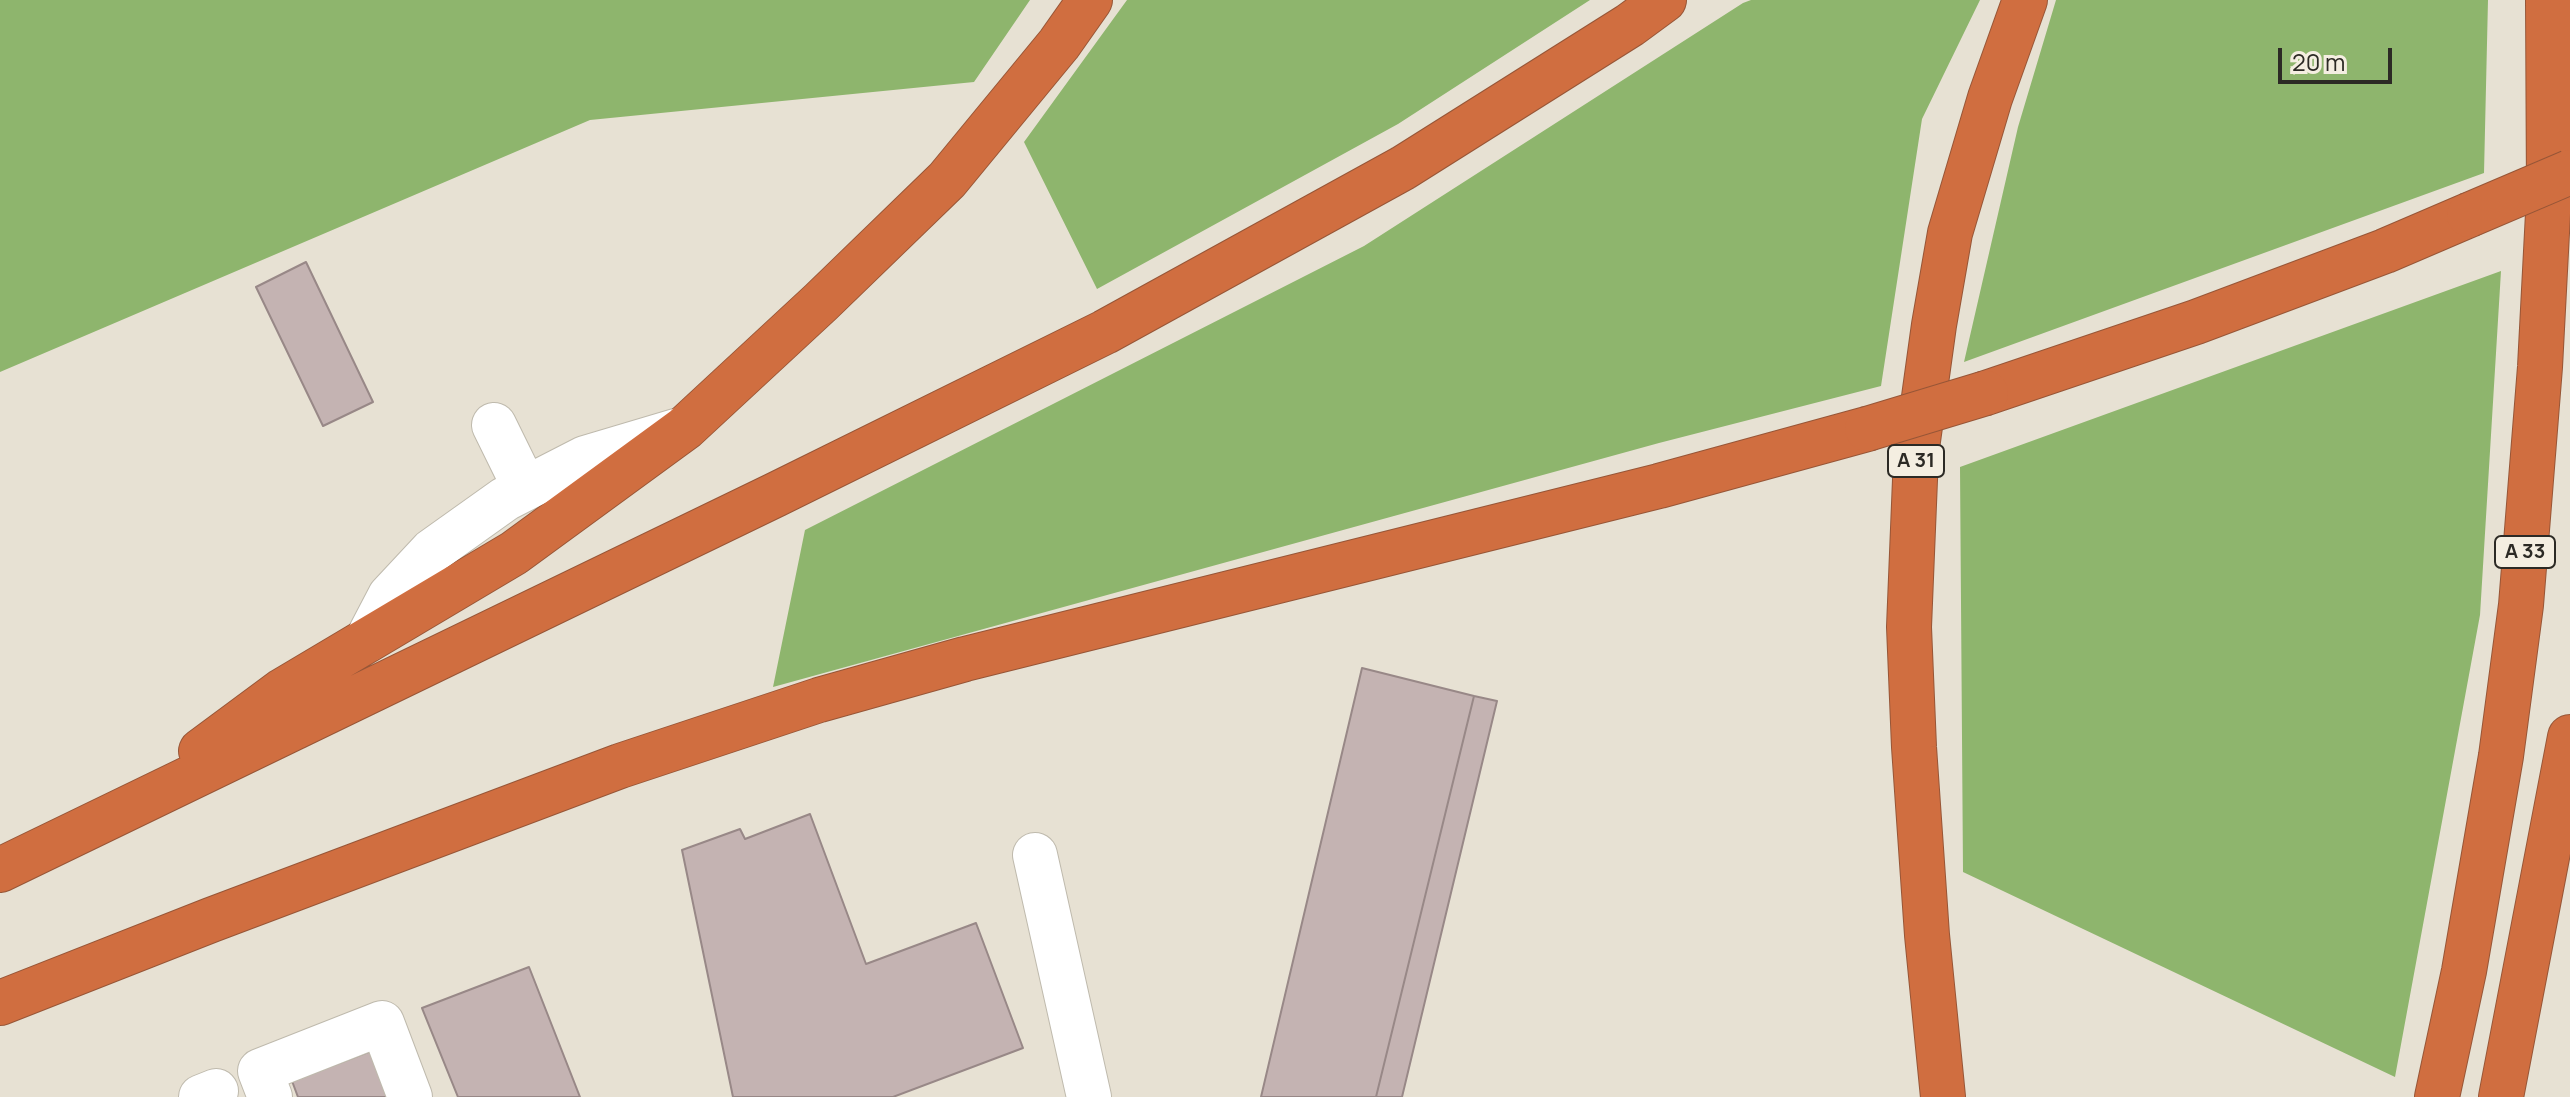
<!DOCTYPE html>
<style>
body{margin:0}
#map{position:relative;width:2570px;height:1097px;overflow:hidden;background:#e7e1d3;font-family:Manrope,sans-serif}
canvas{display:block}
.scale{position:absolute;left:2278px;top:48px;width:114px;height:36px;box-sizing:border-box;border:4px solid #2c2a25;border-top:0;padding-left:10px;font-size:24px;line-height:28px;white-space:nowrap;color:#2c2a25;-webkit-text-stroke:6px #f4eee1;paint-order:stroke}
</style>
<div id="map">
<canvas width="2570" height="1097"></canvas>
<div class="scale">20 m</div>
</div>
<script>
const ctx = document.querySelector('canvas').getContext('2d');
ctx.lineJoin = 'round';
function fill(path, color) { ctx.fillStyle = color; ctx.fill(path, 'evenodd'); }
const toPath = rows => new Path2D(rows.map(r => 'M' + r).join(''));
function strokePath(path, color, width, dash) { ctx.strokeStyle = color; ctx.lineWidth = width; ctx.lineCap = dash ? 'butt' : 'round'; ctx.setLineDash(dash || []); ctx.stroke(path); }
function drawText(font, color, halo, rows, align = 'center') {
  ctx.font = font + ' Manrope,sans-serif'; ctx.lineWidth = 8; ctx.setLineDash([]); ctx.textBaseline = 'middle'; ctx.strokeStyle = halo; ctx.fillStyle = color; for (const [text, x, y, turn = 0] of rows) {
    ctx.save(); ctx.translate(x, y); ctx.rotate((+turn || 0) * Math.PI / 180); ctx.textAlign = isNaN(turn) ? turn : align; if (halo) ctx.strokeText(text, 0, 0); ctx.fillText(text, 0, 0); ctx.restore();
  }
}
fill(toPath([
 [0,0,1030,0,974,82,590,120,0,372],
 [1127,0,1590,0,1398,124,1097,289,1024,142],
 [1751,0,1980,0,1922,119,1881,386,1659,443,773,687,805,530,1364,246,1743,3],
 [2056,0,2488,0,2484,173,1964,362,2018,127],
 [2501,271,2480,615,2395,1077,1963,872,1960,467]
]), '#8eb56d');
const building = toPath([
 [306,262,373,402,323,426,256,287,306,262],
 [1362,668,1474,696,1376,1097,1261,1097,1362,668],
 [1474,696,1497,701,1402,1097,1376,1097,1474,696],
 [810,814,866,964,976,923,1023,1048,893,1097,733,1097,682,850,740,829,745,839,810,814],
 [529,967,580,1097,458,1097,422,1008,529,967],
 [371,1051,389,1097,298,1097,292,1081,371,1051]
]);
fill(building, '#c4b3b2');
strokePath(building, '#988887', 2);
const minor = toPath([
 [494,425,525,488],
 [367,640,390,596,432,551,505,499,585,458,679,430],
 [1035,855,1089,1097],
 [201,1097,216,1091],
 [270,1097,260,1071,382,1023,410,1097]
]);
const highway = toPath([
 [1986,393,2196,322,2385,251,2469,215],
 [201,751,282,691,514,553,685,428,821,302,947,180,1059,44,1090,0],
 [0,870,775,495,1105,332,1403,168,1630,25,1664,0],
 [0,1003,211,920,620,766,819,700,965,659,1659,486,1867,429],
 [1943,1097,1927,935,1914,747,1909,627,1916,455,1934,325,1950,233,1990,98,2025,0],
 [2437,1097,2464,971,2501,756,2521,605,2540,367,2549,194,2548,0],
 [2501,1097,2570,737]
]);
strokePath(minor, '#bfbaad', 46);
strokePath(highway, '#975637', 46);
strokePath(minor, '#fff', 44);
strokePath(highway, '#d06e40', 44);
const highwayBridge = toPath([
 [2469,215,2570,172],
 [1867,429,1986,393]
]);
strokePath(highwayBridge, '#975637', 46, []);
strokePath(highwayBridge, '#d06e40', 44);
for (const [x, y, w] of [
 [1916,461,56],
 [2525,552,60]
]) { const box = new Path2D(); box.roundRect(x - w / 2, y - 16, w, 32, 6); ctx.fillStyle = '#f4eee1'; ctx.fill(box); strokePath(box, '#2c2a25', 2); }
drawText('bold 20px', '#2c2a25', null, [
 ["A 31",1916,461],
 ["A 33",2525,552]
]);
</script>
